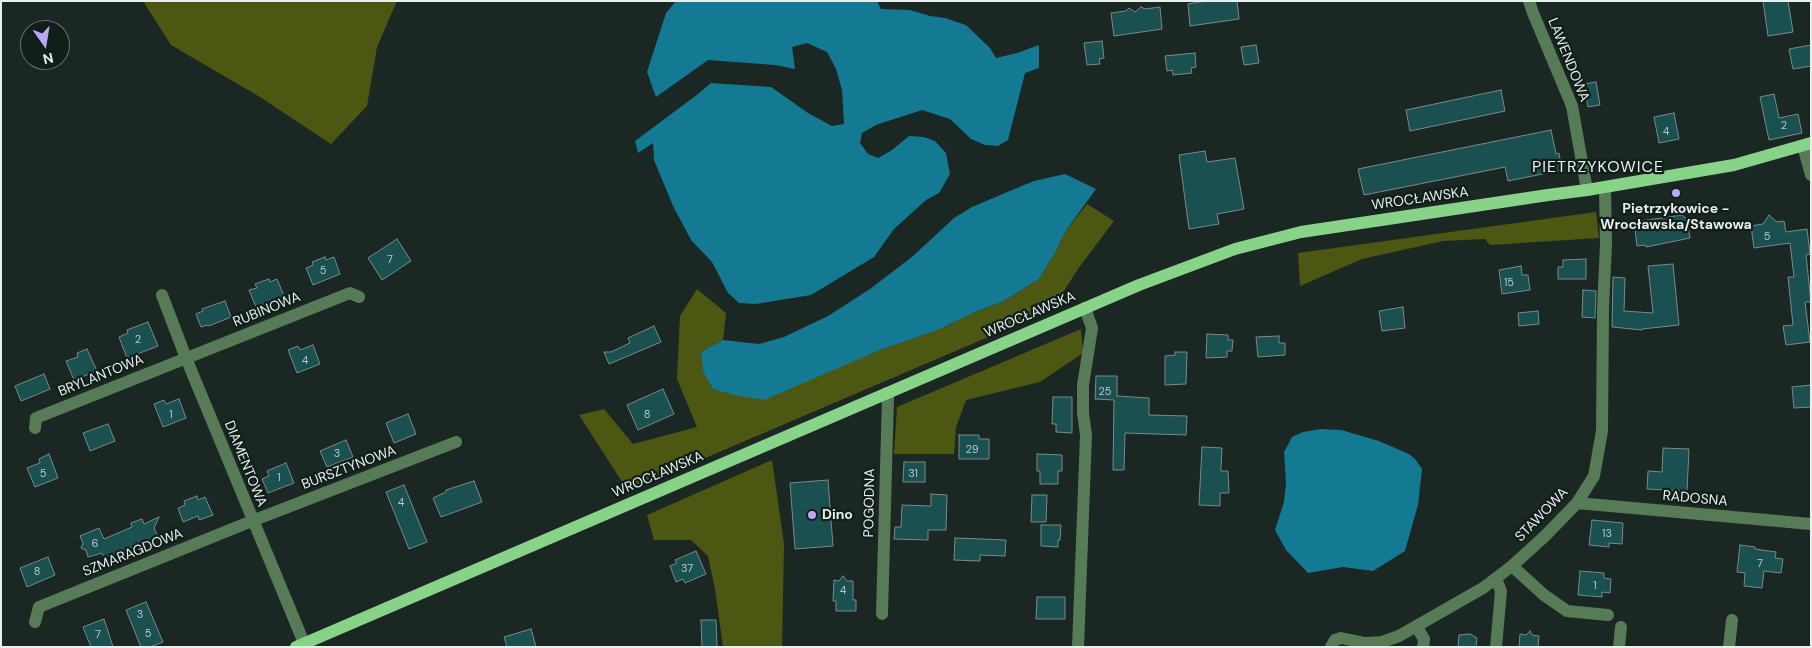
<!DOCTYPE html>
<meta charset="utf-8">
<style>
body{margin:0}
#map{position:relative;width:1812px;height:648px;overflow:hidden;background:#1b2723;font-family:"DM Sans",sans-serif}
canvas{display:block}
.frame{position:absolute;inset:0;border:2px solid #e8f0ed;pointer-events:none}
.north{position:absolute;left:20px;top:20px;width:50px;height:50px;box-sizing:border-box;background:#121e19;border:1px solid #68726e;border-radius:50%;rotate:167deg;font-size:14px;font-weight:700;line-height:20px;text-align:center;color:#e8f0ed}
.north::after{content:'';display:block;margin:auto;width:18px;height:22px;background:#bca9f5;clip-path:polygon(50% 0,100% 100%,50% 72%,0 100%)}
</style>
<div id="map">
<canvas width="1812" height="648"></canvas>
<div class="frame"></div>
<div class="north">N</div>
</div>
<script>
const ctx = document.querySelector('canvas').getContext('2d');
ctx.lineJoin = 'round';
function fill(path, color) { ctx.fillStyle = color; ctx.fill(path, 'evenodd'); }
const toPath = rows => new Path2D(rows.map(r => 'M' + r).join(''));
function strokePath(path, color, width, dash) { ctx.strokeStyle = color; ctx.lineWidth = width; ctx.lineCap = dash ? 'butt' : 'round'; ctx.setLineDash(dash || []); ctx.stroke(path); }
function drawText(font, color, halo, rows, align = 'center') {
  ctx.font = font + ' "DM Sans",sans-serif'; ctx.lineWidth = 4.5; ctx.setLineDash([]); ctx.textBaseline = 'middle'; ctx.strokeStyle = halo; ctx.fillStyle = color; for (const [text, x, y, turn = 0] of rows) {
    ctx.save(); ctx.translate(x, y); ctx.rotate((+turn || 0) * Math.PI / 180); ctx.textAlign = isNaN(turn) ? turn : align; if (halo) ctx.strokeText(text, 0, 0); ctx.fillText(text, 0, 0); ctx.restore();
  }
}
fill(toPath([
 [143,1,397,1,377,47,367,106,331,144,260,97,171,45],
 [1087,204,1114,221,1078,269,1053,308,1000,332,628,491,579,415,604,409,633,444,697,427,677,379,680,316,697,289,726,313,723,340,701,352,703,372,713,389,880,350,938,330,975,312,1004,301,1039,279,1055,253,1065,232],
 [1596,212,1599,238,1490,245,1485,239,1443,241,1362,259,1300,286,1298,253],
 [1081,329,1083,353,1040,382,966,400,956,427,954,454,894,454,897,407],
 [772,460,784,544,782,647,723,647,715,589,708,556,691,540,654,540,647,515]
]), '#4c5812');
fill(toPath([
 [676,1,877,1,881,9,910,10,930,16,945,18,966,25,990,48,996,58,1017,53,1039,45,1039,68,1025,73,1008,140,998,146,985,145,971,139,950,119,922,110,876,125,862,133,860,143,868,154,878,158,892,150,909,136,924,137,935,141,946,153,950,174,939,193,926,200,894,229,874,257,811,295,756,304,739,303,728,293,712,262,691,240,673,206,654,160,653,143,638,153,635,141,698,94,711,83,771,87,808,113,832,126,844,124,842,90,836,69,827,52,807,43,792,47,795,69,775,65,708,60,656,97,647,72,666,13],
 [1065,174,1096,189,1065,232,1055,253,1039,279,1004,301,975,312,938,330,880,350,764,400,735,395,713,389,703,372,701,352,723,340,759,344,784,337,828,316,870,289,913,256,954,218,972,207,1017,188,1034,181],
 [1321,429,1341,430,1379,441,1409,454,1416,460,1422,469,1418,505,1405,551,1373,571,1343,567,1308,573,1286,550,1275,530,1284,502,1286,483,1284,452,1292,437,1303,432]
]), '#147992');
const building = toPath([
 [1206,1,1237,1,1239,19,1190,26,1188,4,1206,1],
 [1763,1,1788,1,1793,32,1768,36,1763,1],
 [1141,7,1145,9,1160,7,1162,29,1114,36,1111,13,1126,11,1129,8,1135,12,1141,7],
 [1102,41,1104,58,1099,59,1100,64,1087,65,1084,43,1102,41],
 [1256,45,1259,63,1244,65,1241,47,1256,45],
 [1811,45,1811,66,1793,69,1789,49,1811,45],
 [1195,53,1196,67,1191,68,1192,73,1173,75,1172,70,1167,71,1165,56,1195,53],
 [1596,82,1600,105,1588,107,1584,84,1596,82],
 [1501,90,1505,111,1410,131,1406,110,1501,90],
 [1774,94,1779,118,1798,114,1802,133,1769,140,1760,97,1774,94],
 [1674,113,1679,139,1659,143,1654,117,1674,113],
 [1551,130,1556,154,1559,153,1562,170,1508,181,1505,167,1364,195,1358,169,1551,130],
 [1205,151,1207,162,1235,158,1244,209,1217,214,1219,224,1189,229,1179,155,1205,151],
 [1682,215,1687,219,1690,238,1646,247,1646,245,1637,246,1634,222,1682,215],
 [1769,215,1777,222,1784,221,1786,232,1807,229,1810,254,1806,255,1811,302,1805,302,1810,342,1786,345,1783,326,1793,325,1788,277,1794,277,1790,243,1754,248,1751,226,1763,224,1769,215],
 [397,239,411,261,382,280,368,258,397,239],
 [325,257,326,260,334,257,340,274,313,285,306,268,313,265,312,262,325,257],
 [1586,259,1586,279,1558,279,1558,267,1563,267,1563,260,1586,259],
 [1673,264,1679,325,1642,329,1642,330,1612,327,1613,277,1625,278,1624,311,1653,313,1648,266,1673,264],
 [1521,266,1522,275,1528,275,1530,290,1502,294,1499,270,1521,266],
 [269,279,270,282,277,279,284,296,256,307,249,290,257,288,255,284,269,279],
 [1583,290,1596,291,1595,318,1582,317,1583,290],
 [225,301,231,317,209,326,208,325,201,327,196,314,203,311,202,309,225,301],
 [1403,307,1405,328,1382,331,1379,311,1403,307],
 [1538,311,1539,324,1519,326,1518,313,1538,311],
 [148,322,158,346,127,358,119,337,128,333,127,330,148,322],
 [654,326,661,342,609,364,604,352,611,352,630,343,628,338,654,326],
 [1207,334,1228,335,1228,340,1233,340,1232,351,1227,351,1227,357,1206,358,1207,334],
 [1279,336,1279,343,1285,343,1285,355,1258,357,1256,337,1279,336],
 [313,345,320,364,297,373,288,350,298,346,300,350,313,345],
 [87,349,97,371,74,380,66,361,78,357,77,353,87,349],
 [1175,352,1187,352,1186,384,1165,385,1165,356,1175,355,1175,352],
 [44,374,50,389,21,401,15,386,44,374],
 [1096,376,1117,376,1117,396,1149,398,1149,415,1187,416,1186,435,1125,433,1124,470,1113,470,1114,400,1095,399,1096,376],
 [1811,385,1811,407,1794,408,1792,387,1811,385],
 [663,389,674,414,638,430,627,405,663,389],
 [1053,397,1072,397,1072,433,1056,432,1056,424,1052,424,1053,397],
 [179,399,186,418,163,427,154,404,164,400,166,404,179,399],
 [408,414,416,434,394,443,386,423,408,414],
 [108,424,115,441,90,451,83,433,108,424],
 [959,435,979,435,979,439,989,439,989,459,959,459,959,435],
 [346,440,353,457,327,467,320,451,346,440],
 [1202,447,1222,448,1221,467,1221,471,1228,471,1229,493,1220,493,1220,506,1199,505,1202,447],
 [1663,448,1689,449,1687,491,1647,489,1648,471,1662,472,1663,448],
 [49,454,58,478,35,487,27,468,40,463,39,459,49,454],
 [1037,454,1062,455,1062,471,1058,471,1058,484,1040,484,1040,471,1037,471,1037,454],
 [904,462,925,462,925,482,903,482,904,462],
 [286,463,294,483,268,493,262,479,269,476,267,471,286,463],
 [828,480,833,546,795,549,790,483,828,480],
 [474,481,482,502,441,517,433,498,446,492,446,490,474,481],
 [404,485,427,542,409,549,386,492,404,485],
 [931,494,947,495,946,530,928,530,928,540,894,539,895,527,901,527,902,505,931,506,931,494],
 [1032,495,1047,495,1046,522,1031,522,1032,495],
 [197,496,198,500,205,497,213,515,199,520,198,516,183,522,178,508,185,505,184,501,197,496],
 [159,517,154,528,158,537,104,558,102,553,88,557,86,550,81,548,83,543,80,536,99,528,104,539,132,527,131,523,142,519,144,524,159,517],
 [1592,520,1623,523,1622,544,1609,543,1609,547,1589,545,1592,520],
 [1041,525,1061,525,1060,540,1058,540,1058,547,1041,546,1041,525],
 [955,538,1006,540,1005,556,980,555,980,561,954,560,955,538],
 [1740,545,1755,547,1755,549,1776,552,1775,558,1783,559,1781,573,1764,571,1762,588,1744,586,1745,573,1737,572,1740,545],
 [696,551,706,574,685,583,683,579,676,582,670,566,677,563,675,560,696,551],
 [48,557,55,575,27,587,20,568,48,557],
 [1580,571,1604,573,1604,578,1611,579,1610,593,1602,592,1602,597,1578,595,1580,571],
 [843,576,847,581,853,581,853,600,856,600,856,611,836,611,836,601,833,601,834,580,839,581,843,576],
 [1037,597,1065,597,1065,619,1036,619,1037,597],
 [146,602,163,642,150,647,141,647,126,610,146,602],
 [104,619,113,647,91,647,83,627,104,619],
 [701,620,716,620,717,647,702,647,701,620],
 [531,629,536,647,507,647,504,637,531,629],
 [1530,631,1532,635,1539,636,1538,647,1519,647,1520,634,1526,635,1530,631],
 [1470,634,1477,638,1476,647,1458,647,1459,635,1470,634]
]);
fill(building, '#1a504f');
strokePath(building, '#7a8a8a', 1);
strokePath(toPath([
 [1529,1,1533,13,1572,106,1587,190],
 [1803,146,1811,175],
 [162,295,186,358,304,643],
 [35,428,36,418,350,293,359,297],
 [1577,503,1811,524],
 [1512,566,1544,595,1567,611,1608,615],
 [882,614,888,397,886,393],
 [35,622,39,607,252,521,456,442],
 [1416,626,1424,639,1423,647],
 [1078,647,1086,435,1083,413,1083,385,1092,328,1085,308],
 [1331,647,1335,640,1341,638,1365,643,1382,642,1399,636,1483,588,1512,566,1545,536,1577,503,1594,476,1602,431,1603,309,1606,244,1605,188],
 [1496,647,1501,591,1496,579],
 [1619,647,1621,627],
 [1729,647,1732,620]
]), '#577b57', 12);
strokePath(toPath([
 [296,647,1139,285,1235,249,1301,232,1548,195,1587,190,1734,165,1811,143]
]), '#87d387', 12);
for (const [x, y, r, color] of [
 [1676,193,5,"#bca9f5"],
 [812,515,5,"#bca9f5"]
]) { const dot = new Path2D(); dot.arc(x, y, r, 0, 2 * Math.PI); ctx.fillStyle = color; ctx.fill(dot); strokePath(dot, '#121e19', 2); }
drawText('11px', '#b4c8c6', null, [
 ["2",1784,126],
 ["4",1666,132],
 ["5",1767,237],
 ["7",390,260],
 ["5",323,271],
 ["15",1509,283],
 ["2",138,340],
 ["4",305,361],
 ["25",1105,392],
 ["1",171,415],
 ["8",647,415],
 ["29",972,450],
 ["3",337,454],
 ["5",43,474],
 ["31",913,474],
 ["1",279,478],
 ["4",401,503],
 ["13",1607,534],
 ["6",95,544],
 ["7",1760,564],
 ["37",687,569],
 ["8",37,572],
 ["1",1595,586],
 ["4",843,591],
 ["3",140,615],
 ["5",148,634],
 ["7",98,635]
]);
drawText('14px', '#e8f0ed', '#121e19', [
 ["LAWENDOWA",1568,60,68],
 ["WROCŁAWSKA",1420,199,-8],
 ["RUBINOWA",267,310,-22],
 ["WROCŁAWSKA",1030,315,-23],
 ["BRYLANTOWA",101,376,-22],
 ["DIAMENTOWA",245,464,68],
 ["BURSZTYNOWA",349,468,-21],
 ["WROCŁAWSKA",658,475,-23],
 ["RADOSNA",1695,499,5],
 ["POGODNA",870,503,-89],
 ["STAWOWA",1542,515,-46],
 ["SZMARAGDOWA",133,553,-22]
]);
drawText('bold 14px', '#e8f0ed', '#121e19', [
 ["Pietrzykowice -",1676,209],
 ["Wrocławska/Stawowa",1676,225],
 ["Dino",822,515,"left"]
]);
ctx.letterSpacing = '1px';
drawText('16px', '#e8f0ed', '#121e19', [
 ["PIETRZYKOWICE",1598,168]
]);
ctx.letterSpacing = '0px';
</script>
